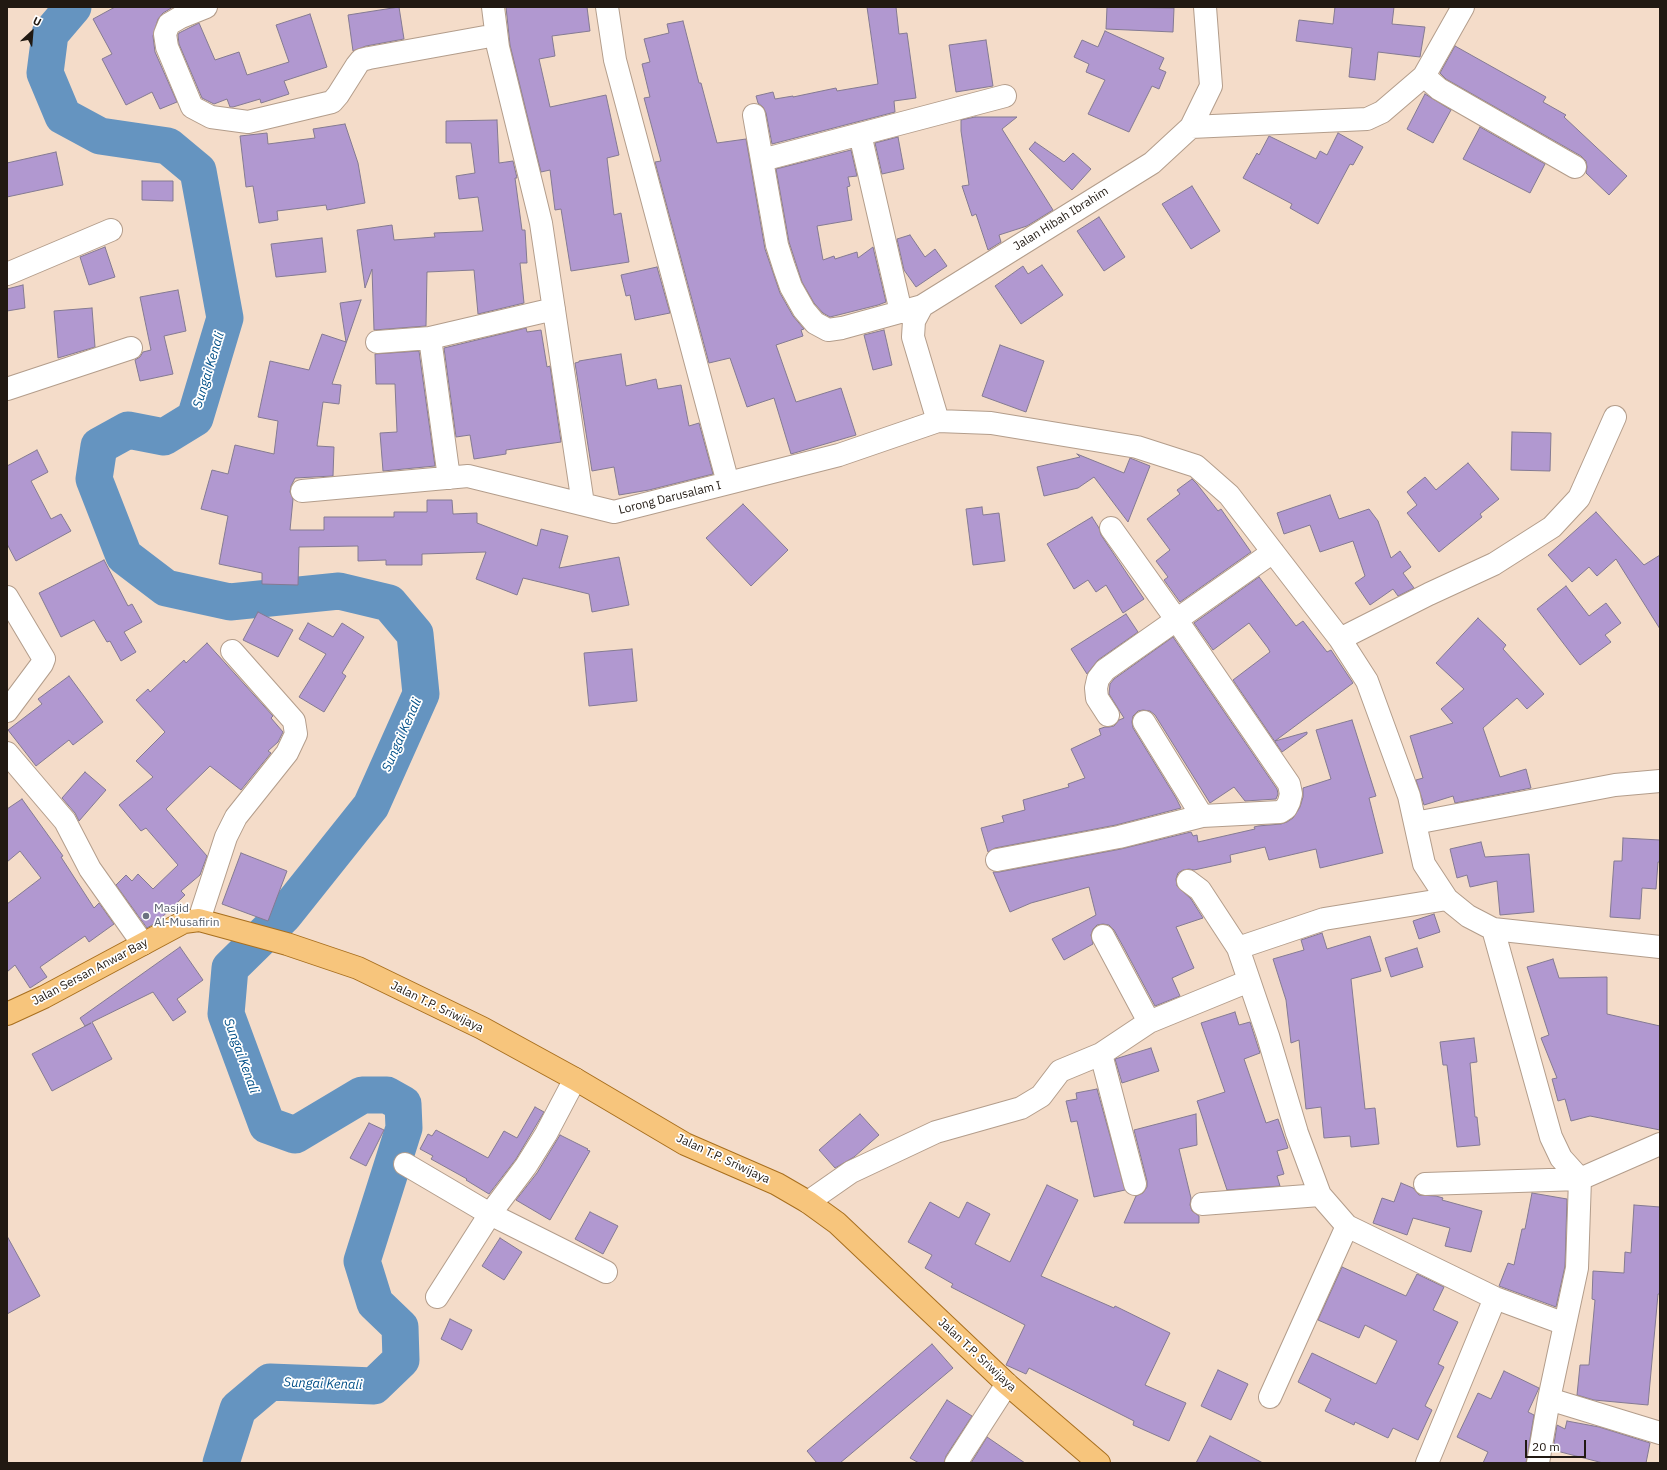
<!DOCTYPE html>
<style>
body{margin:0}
#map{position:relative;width:1667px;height:1470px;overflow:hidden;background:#f4dcc9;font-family:"IBM Plex Sans",sans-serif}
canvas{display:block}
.frame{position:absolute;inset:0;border:8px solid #211912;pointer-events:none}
.north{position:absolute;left:12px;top:12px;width:40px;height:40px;-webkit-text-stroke:3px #fff;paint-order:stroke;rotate:26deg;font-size:11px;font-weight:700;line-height:16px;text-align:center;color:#211912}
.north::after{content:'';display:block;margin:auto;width:14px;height:18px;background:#211912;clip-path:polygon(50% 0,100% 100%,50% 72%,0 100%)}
.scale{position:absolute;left:1525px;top:1440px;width:61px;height:18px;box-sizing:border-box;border:2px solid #211912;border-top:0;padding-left:5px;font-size:12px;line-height:14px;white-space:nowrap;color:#211912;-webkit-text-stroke:3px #fff;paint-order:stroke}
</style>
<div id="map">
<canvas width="1667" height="1470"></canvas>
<div class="frame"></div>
<div class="north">U</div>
<div class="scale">20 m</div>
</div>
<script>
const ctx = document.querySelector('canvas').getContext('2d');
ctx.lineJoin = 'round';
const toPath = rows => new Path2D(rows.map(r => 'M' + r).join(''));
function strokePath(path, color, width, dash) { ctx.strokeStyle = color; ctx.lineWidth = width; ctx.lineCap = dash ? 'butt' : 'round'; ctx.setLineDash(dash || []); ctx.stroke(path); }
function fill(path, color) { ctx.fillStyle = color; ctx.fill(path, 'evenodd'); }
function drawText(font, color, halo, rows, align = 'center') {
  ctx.font = font + ' "IBM Plex Sans",sans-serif'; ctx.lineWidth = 3.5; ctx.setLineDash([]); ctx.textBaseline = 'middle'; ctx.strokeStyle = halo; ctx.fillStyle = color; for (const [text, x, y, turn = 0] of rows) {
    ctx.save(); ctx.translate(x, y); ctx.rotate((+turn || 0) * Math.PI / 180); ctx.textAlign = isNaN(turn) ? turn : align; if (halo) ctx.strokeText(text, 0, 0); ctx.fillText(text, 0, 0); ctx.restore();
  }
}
strokePath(toPath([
 [73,7,50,34,45,73,63,116,100,136,168,146,198,171,225,318,195,418,164,437,128,430,99,446,94,479,124,556,166,588,230,602,339,591,389,603,415,634,421,694,371,806,284,915,230,968,226,1014,267,1125,295,1135,362,1095,387,1095,403,1104,404,1128,362,1261,375,1303,400,1327,401,1360,374,1386,270,1382,238,1409,221,1463]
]), '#6594c0', 37);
const building = toPath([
 [115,7,173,7,163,13,158,19,153,36,155,52,177,102,160,109,152,92,126,105,102,59,112,54,93,19,115,7],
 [399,7,404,39,366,46,353,51,348,15,399,7],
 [506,7,587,7,590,31,552,36,555,56,539,59,550,107,606,95,619,155,607,158,614,215,621,213,629,262,571,271,561,209,555,210,550,170,541,172,510,45,506,7],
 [867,7,896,7,899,34,907,33,916,98,894,101,895,112,772,144,766,113,763,107,758,103,756,96,773,92,775,99,793,96,793,97,836,88,837,91,878,84,867,7],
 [1107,7,1174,8,1173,32,1106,29,1107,7],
 [1335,7,1394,7,1392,24,1425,27,1420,57,1378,52,1375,80,1349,77,1352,48,1296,41,1299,20,1333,24,1335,7],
 [310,14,327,67,284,81,289,94,261,103,260,99,233,107,230,107,227,99,214,104,202,98,179,44,178,35,179,33,199,23,215,60,239,52,247,75,289,62,276,25,310,14],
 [683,21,699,83,701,83,717,143,746,139,765,249,780,293,793,316,804,329,801,330,803,336,776,345,796,402,841,388,856,435,791,454,774,398,747,407,730,358,709,363,655,162,661,161,644,98,650,97,642,64,650,62,644,39,669,33,667,24,683,21],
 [1105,31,1164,58,1159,69,1166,72,1159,89,1152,86,1129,132,1088,114,1105,80,1086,72,1089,64,1074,57,1082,40,1098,47,1105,31],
 [986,40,993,86,956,92,949,45,986,40],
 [1455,46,1546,97,1543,102,1566,115,1564,117,1627,176,1609,195,1586,173,1587,167,1586,161,1581,156,1446,79,1440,73,1455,46],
 [1425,94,1451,110,1433,143,1407,129,1425,94],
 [975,117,1017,117,1002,129,1053,210,1027,226,999,235,1001,242,988,250,976,214,972,216,962,186,969,185,961,131,961,120,975,117],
 [497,120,499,163,513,161,517,178,515,178,522,230,525,230,527,263,520,263,524,303,478,314,474,270,427,272,426,326,374,330,372,269,365,288,357,230,392,225,394,240,435,237,434,233,483,231,478,197,459,199,456,176,475,173,471,143,446,143,446,121,497,120],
 [345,124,358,163,365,203,327,210,326,205,277,211,278,220,259,223,253,186,246,187,240,136,267,133,268,144,315,138,313,129,345,124],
 [1480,127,1545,164,1530,193,1463,159,1480,127],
 [1338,133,1363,147,1353,165,1350,164,1318,224,1290,208,1292,204,1243,178,1257,153,1259,155,1269,136,1316,159,1320,151,1327,155,1338,133],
 [898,137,904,169,882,174,875,143,898,137],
 [1035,142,1064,162,1073,153,1091,169,1072,190,1029,149,1035,142],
 [851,150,857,176,848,177,850,186,847,187,852,220,817,226,823,260,834,256,835,259,857,252,858,258,873,247,886,302,878,305,830,317,823,313,814,303,802,282,789,242,776,169,851,150],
 [56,152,63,185,7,197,7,163,56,152],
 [142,181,173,181,173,201,142,200,142,181],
 [1192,186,1220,231,1191,249,1162,204,1192,186],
 [1099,217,1125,257,1104,271,1077,231,1099,217],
 [910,235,925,257,935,249,947,266,916,287,904,270,897,239,910,235],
 [322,238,326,272,276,277,271,244,322,238],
 [105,247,115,277,89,285,80,257,105,247],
 [1042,265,1063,295,1021,324,995,286,1023,266,1028,274,1042,265],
 [657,267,670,313,635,320,630,295,626,296,621,275,657,267],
 [23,285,25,308,7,311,7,289,23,285],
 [178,290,186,331,164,336,173,374,140,381,135,360,140,357,143,352,151,350,140,297,178,290],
 [361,300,332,384,341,385,339,404,323,402,317,446,334,447,333,476,295,478,291,486,290,492,293,499,290,530,324,530,324,517,394,517,394,512,427,512,427,500,452,500,453,514,477,513,477,523,537,546,541,529,568,536,559,568,619,557,629,605,592,612,589,594,523,578,517,595,476,579,486,552,422,554,422,565,386,565,386,560,358,561,358,546,299,547,298,585,262,584,262,573,219,564,228,516,201,509,212,470,228,474,235,445,274,454,278,421,258,417,270,361,309,370,322,334,346,342,340,303,361,300],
 [92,308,95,347,58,358,54,311,92,308],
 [526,328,527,332,541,330,547,367,550,366,561,442,506,450,506,454,474,459,470,435,456,437,444,348,526,328],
 [884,330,892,365,873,370,864,335,884,330],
 [1000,345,1044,361,1026,412,982,396,1000,345],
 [419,351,435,466,383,471,380,433,397,432,395,384,376,384,375,354,419,351],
 [621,354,626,386,656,379,658,389,681,385,689,426,699,423,713,474,649,490,619,495,614,467,592,471,575,363,579,362,579,361,621,354],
 [1512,432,1551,433,1550,471,1511,470,1512,432],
 [37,450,48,472,31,481,51,519,61,514,71,531,16,561,7,544,7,466,37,450],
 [1077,454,1124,473,1130,458,1150,466,1128,522,1094,477,1078,488,1044,496,1037,467,1080,457,1077,454],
 [1468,463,1499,499,1480,514,1482,517,1439,552,1407,513,1417,505,1407,492,1425,477,1436,490,1468,463],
 [1192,479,1197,484,1218,511,1221,509,1251,552,1180,602,1164,580,1168,577,1156,561,1170,550,1147,519,1180,494,1177,490,1192,479],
 [1330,495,1339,519,1369,509,1378,521,1391,558,1400,551,1411,567,1403,573,1414,588,1398,596,1393,589,1370,605,1355,583,1365,576,1353,541,1320,552,1310,525,1284,534,1277,513,1330,495],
 [743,504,788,550,751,586,706,538,743,504],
 [982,507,983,515,999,513,1005,561,973,565,966,509,982,507],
 [1596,512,1644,565,1660,555,1660,629,1616,559,1597,576,1589,567,1572,582,1548,555,1596,512],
 [1092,517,1099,528,1101,535,1144,599,1123,613,1106,585,1096,592,1088,580,1074,589,1047,544,1092,517],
 [104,560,128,606,132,604,142,622,124,632,136,652,121,661,110,641,107,642,94,620,61,637,39,593,104,560],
 [1259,577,1296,626,1303,621,1327,652,1331,650,1353,683,1275,741,1307,732,1307,734,1282,752,1233,680,1270,652,1268,648,1249,623,1213,650,1194,623,1259,577],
 [1566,586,1589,616,1606,603,1621,623,1605,635,1611,642,1580,665,1537,609,1566,586],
 [258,612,293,630,278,657,243,640,258,612],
 [1126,614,1138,632,1098,660,1087,674,1071,649,1126,614],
 [1478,618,1506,645,1503,649,1544,694,1527,709,1517,698,1483,728,1500,777,1526,769,1531,788,1455,803,1453,796,1424,805,1416,780,1423,778,1410,736,1453,723,1441,709,1464,689,1436,663,1478,618],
 [308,623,333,637,342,623,364,637,342,673,346,676,324,712,299,697,326,654,299,639,308,623],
 [1173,637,1277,789,1278,794,1276,799,1245,801,1234,787,1210,803,1155,715,1150,711,1143,710,1138,711,1133,716,1132,722,1133,728,1176,798,1181,808,1116,825,995,848,988,852,981,828,1004,822,1002,816,1025,810,1023,800,1069,787,1068,784,1085,778,1071,749,1101,735,1099,729,1105,727,1109,727,1114,726,1119,720,1124,718,1109,694,1110,684,1114,679,1173,637],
 [207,643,273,716,271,718,283,732,278,742,268,751,271,753,241,790,210,766,166,809,207,856,200,875,181,891,185,895,157,922,147,928,116,885,126,875,132,881,138,874,153,889,178,865,146,828,141,831,119,805,153,777,136,761,165,732,136,700,148,689,150,692,184,660,186,663,207,643],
 [632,649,637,701,589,706,584,653,632,649],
 [69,676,103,722,73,745,69,740,36,766,8,730,42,704,38,699,69,676],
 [1352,720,1376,796,1369,798,1383,853,1320,868,1316,849,1269,860,1265,847,1230,855,1231,862,1194,870,1189,869,1183,870,1178,873,1176,879,1177,886,1191,899,1203,918,1176,927,1194,968,1172,978,1180,996,1155,1006,1124,948,1114,930,1109,925,1103,924,1097,925,1093,929,1091,935,1093,944,1064,960,1052,939,1096,915,1089,887,1031,903,1010,912,993,872,999,872,1121,849,1191,832,1193,836,1197,835,1198,842,1255,829,1254,827,1258,826,1281,824,1287,822,1293,818,1300,807,1303,797,1303,788,1331,779,1316,730,1352,720],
 [85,772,106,790,79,821,75,813,62,798,85,772],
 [22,799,63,856,61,857,94,908,99,903,114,924,89,942,85,936,40,967,47,977,30,988,15,965,7,972,7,904,41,878,20,851,7,862,7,809,22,799],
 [1623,838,1660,840,1660,862,1658,862,1656,889,1642,888,1640,919,1610,917,1614,861,1622,861,1623,838],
 [1481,842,1485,857,1529,854,1534,912,1500,915,1497,881,1470,887,1467,875,1457,878,1450,849,1481,842],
 [241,853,287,871,268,921,222,904,241,853],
 [1434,914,1440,932,1419,939,1413,921,1434,914],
 [1322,933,1327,949,1370,936,1381,971,1351,979,1365,1109,1375,1108,1379,1144,1351,1147,1350,1136,1324,1138,1321,1107,1306,1109,1299,1040,1291,1043,1286,1000,1273,959,1304,950,1301,940,1322,933],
 [180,947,203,980,177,999,186,1012,173,1021,153,992,92,1022,112,1059,52,1091,32,1054,91,1023,85,1026,80,1018,180,947],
 [1417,948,1423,967,1391,977,1385,958,1417,948],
 [1553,959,1559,978,1607,977,1607,1014,1660,1026,1660,1130,1590,1116,1571,1121,1565,1099,1558,1101,1552,1079,1557,1078,1541,1038,1549,1035,1527,967,1553,959],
 [1235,1012,1239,1025,1250,1022,1260,1053,1244,1059,1266,1123,1278,1119,1288,1148,1277,1151,1284,1174,1277,1176,1280,1186,1227,1190,1197,1101,1225,1092,1201,1023,1235,1012],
 [1474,1038,1477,1062,1470,1063,1475,1117,1477,1117,1480,1145,1457,1147,1447,1065,1443,1065,1440,1042,1474,1038],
 [1151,1048,1159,1071,1122,1083,1115,1059,1151,1048],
 [1097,1089,1125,1190,1094,1197,1077,1121,1071,1122,1066,1101,1077,1099,1076,1093,1097,1089],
 [535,1107,544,1112,516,1159,489,1194,466,1180,467,1179,431,1159,433,1156,420,1149,428,1134,432,1136,436,1130,488,1158,504,1131,517,1138,535,1107],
 [860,1114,879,1135,854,1157,835,1168,819,1150,860,1114],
 [1196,1114,1197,1145,1179,1149,1191,1198,1190,1205,1192,1211,1199,1216,1199,1223,1124,1223,1136,1196,1143,1193,1147,1187,1147,1181,1134,1130,1196,1114],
 [369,1123,384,1130,366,1166,350,1158,369,1123],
 [560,1135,588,1149,587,1150,590,1151,550,1220,516,1200,537,1173,560,1135],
 [1401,1183,1413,1188,1419,1195,1436,1196,1443,1198,1442,1200,1482,1211,1471,1252,1445,1246,1450,1228,1413,1218,1407,1235,1373,1223,1382,1198,1394,1202,1401,1183],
 [1047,1185,1078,1200,1041,1276,1114,1308,1115,1306,1170,1333,1145,1385,1186,1403,1169,1441,1133,1425,1134,1421,1029,1368,1026,1374,1006,1365,1025,1325,951,1287,953,1284,925,1268,932,1255,908,1242,930,1202,959,1218,967,1202,990,1214,975,1244,1010,1262,1047,1185],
 [1532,1193,1567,1199,1565,1266,1556,1307,1499,1286,1508,1263,1514,1265,1522,1229,1525,1229,1532,1193],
 [1634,1205,1660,1207,1660,1294,1658,1294,1648,1405,1594,1400,1577,1395,1580,1365,1589,1365,1595,1300,1592,1299,1593,1271,1624,1273,1625,1252,1631,1253,1634,1205],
 [590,1212,618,1226,603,1254,575,1239,590,1212],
 [7,1236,40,1296,7,1314,7,1236],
 [500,1238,522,1252,504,1280,482,1266,500,1238],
 [1342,1267,1406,1296,1417,1274,1444,1287,1433,1310,1458,1322,1438,1364,1444,1367,1425,1406,1432,1410,1418,1440,1393,1428,1388,1438,1355,1422,1354,1425,1325,1411,1331,1399,1298,1382,1312,1353,1376,1384,1397,1341,1365,1325,1359,1338,1318,1320,1342,1267],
 [450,1319,472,1330,462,1350,441,1339,450,1319],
 [932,1344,953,1368,840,1463,817,1463,807,1451,932,1344],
 [1218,1370,1248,1384,1231,1420,1201,1406,1218,1370],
 [1504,1371,1539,1388,1528,1412,1534,1415,1526,1463,1483,1463,1488,1452,1457,1437,1478,1393,1491,1399,1504,1371],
 [947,1400,972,1416,946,1456,944,1463,919,1463,910,1458,947,1400],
 [1567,1421,1599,1427,1650,1443,1646,1463,1603,1463,1553,1450,1557,1425,1565,1429,1567,1421],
 [1210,1436,1263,1463,1196,1463,1210,1436],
 [987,1437,1025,1463,971,1463,987,1437]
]);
fill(building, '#b198d0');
strokePath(building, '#847a92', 1);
const minor = toPath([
 [206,7,181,17,169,24,165,34,167,47,192,107,211,117,248,122,332,102,338,95,357,65,361,60,369,58,496,35],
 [493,7,498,47,541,223,583,504],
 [607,7,615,60,728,483],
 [1424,76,1463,7],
 [754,115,777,245,784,267,791,287,804,310,815,323,828,330,842,328,922,306],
 [1191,127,1367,119,1382,112,1424,76,1439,89,1575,167],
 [860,134,901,312],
 [762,160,1005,96],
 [7,274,111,230],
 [430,338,449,478],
 [377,342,430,338,554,309],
 [7,389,131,348],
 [938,421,913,337,914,321,922,306,1152,163,1191,127,1211,86,1205,7],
 [302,491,468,476,614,512,839,455,938,421,991,423,1137,447,1196,466,1229,495,1340,639,1367,681,1409,796,1424,864,1447,899,1468,916,1493,929,1660,947],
 [7,597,44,659,42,664,7,711],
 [1340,639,1429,594,1494,564,1552,527,1579,498,1615,417],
 [1108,715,1097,698,1096,688,1098,679,1105,670,1273,552],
 [1144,722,1202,816],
 [7,753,65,821,90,869,143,944],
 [1415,823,1615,785,1660,781],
 [997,860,1119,837,1202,816,1280,812,1286,808,1289,802,1291,794,1289,784,1176,619,1111,528],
 [1188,881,1200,890,1238,948,1268,1036,1297,1133,1320,1195,1347,1226,1495,1298,1565,1324],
 [199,920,226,837,236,817,287,753,296,734,294,721,232,651],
 [1493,929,1551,1137,1561,1158,1580,1179,1577,1268,1549,1399,1538,1463],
 [1103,936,1149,1022],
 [1238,948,1324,919,1447,899],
 [1101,1054,1135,1184],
 [405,1164,490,1214,606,1272],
 [1425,1184,1580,1179,1660,1144],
 [808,1202,851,1172,936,1132,1021,1108,1041,1096,1060,1071,1101,1054,1149,1022,1249,981],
 [1202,1204,1320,1195],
 [437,1297,490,1214,526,1166,546,1134,575,1079],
 [1270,1397,1347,1226],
 [1549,1399,1660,1433],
 [956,1463,1007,1384],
 [1427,1463,1495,1298]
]);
const major = toPath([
 [7,1014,44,997,184,922,199,920,287,944,358,968,482,1028,575,1079,685,1144,777,1184,808,1202,837,1223,1007,1384,1099,1463]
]);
strokePath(minor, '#b39d8b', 24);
strokePath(major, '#a86f1e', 24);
strokePath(minor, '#fff', 22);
strokePath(major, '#f7c57c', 22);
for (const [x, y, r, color] of [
 [146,916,4,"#6b7280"]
]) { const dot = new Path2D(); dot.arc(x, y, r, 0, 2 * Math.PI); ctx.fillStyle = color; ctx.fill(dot); strokePath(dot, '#fff', 1.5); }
drawText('12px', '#211912', '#fff', [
 ["Jalan Hibah Ibrahim",1061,219,-32],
 ["Lorong Darusalam I",670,498,-14],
 ["Jalan Sersan Anwar Bay",90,972,-28],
 ["Jalan T.P. Sriwijaya",437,1007,26],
 ["Jalan T.P. Sriwijaya",723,1159,25],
 ["Jalan T.P. Sriwijaya",977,1355,43]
]);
drawText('12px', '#5b616d', '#fff', [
 ["Masjid",154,909],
 ["Al-Musafirin",154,923]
], 'left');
drawText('italic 13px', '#004f87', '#fff', [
 ["Sungai Kenali",209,370,-73],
 ["Sungai Kenali",402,735,-66],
 ["Sungai Kenali",241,1056,70],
 ["Sungai Kenali",323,1384,2]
]);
</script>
